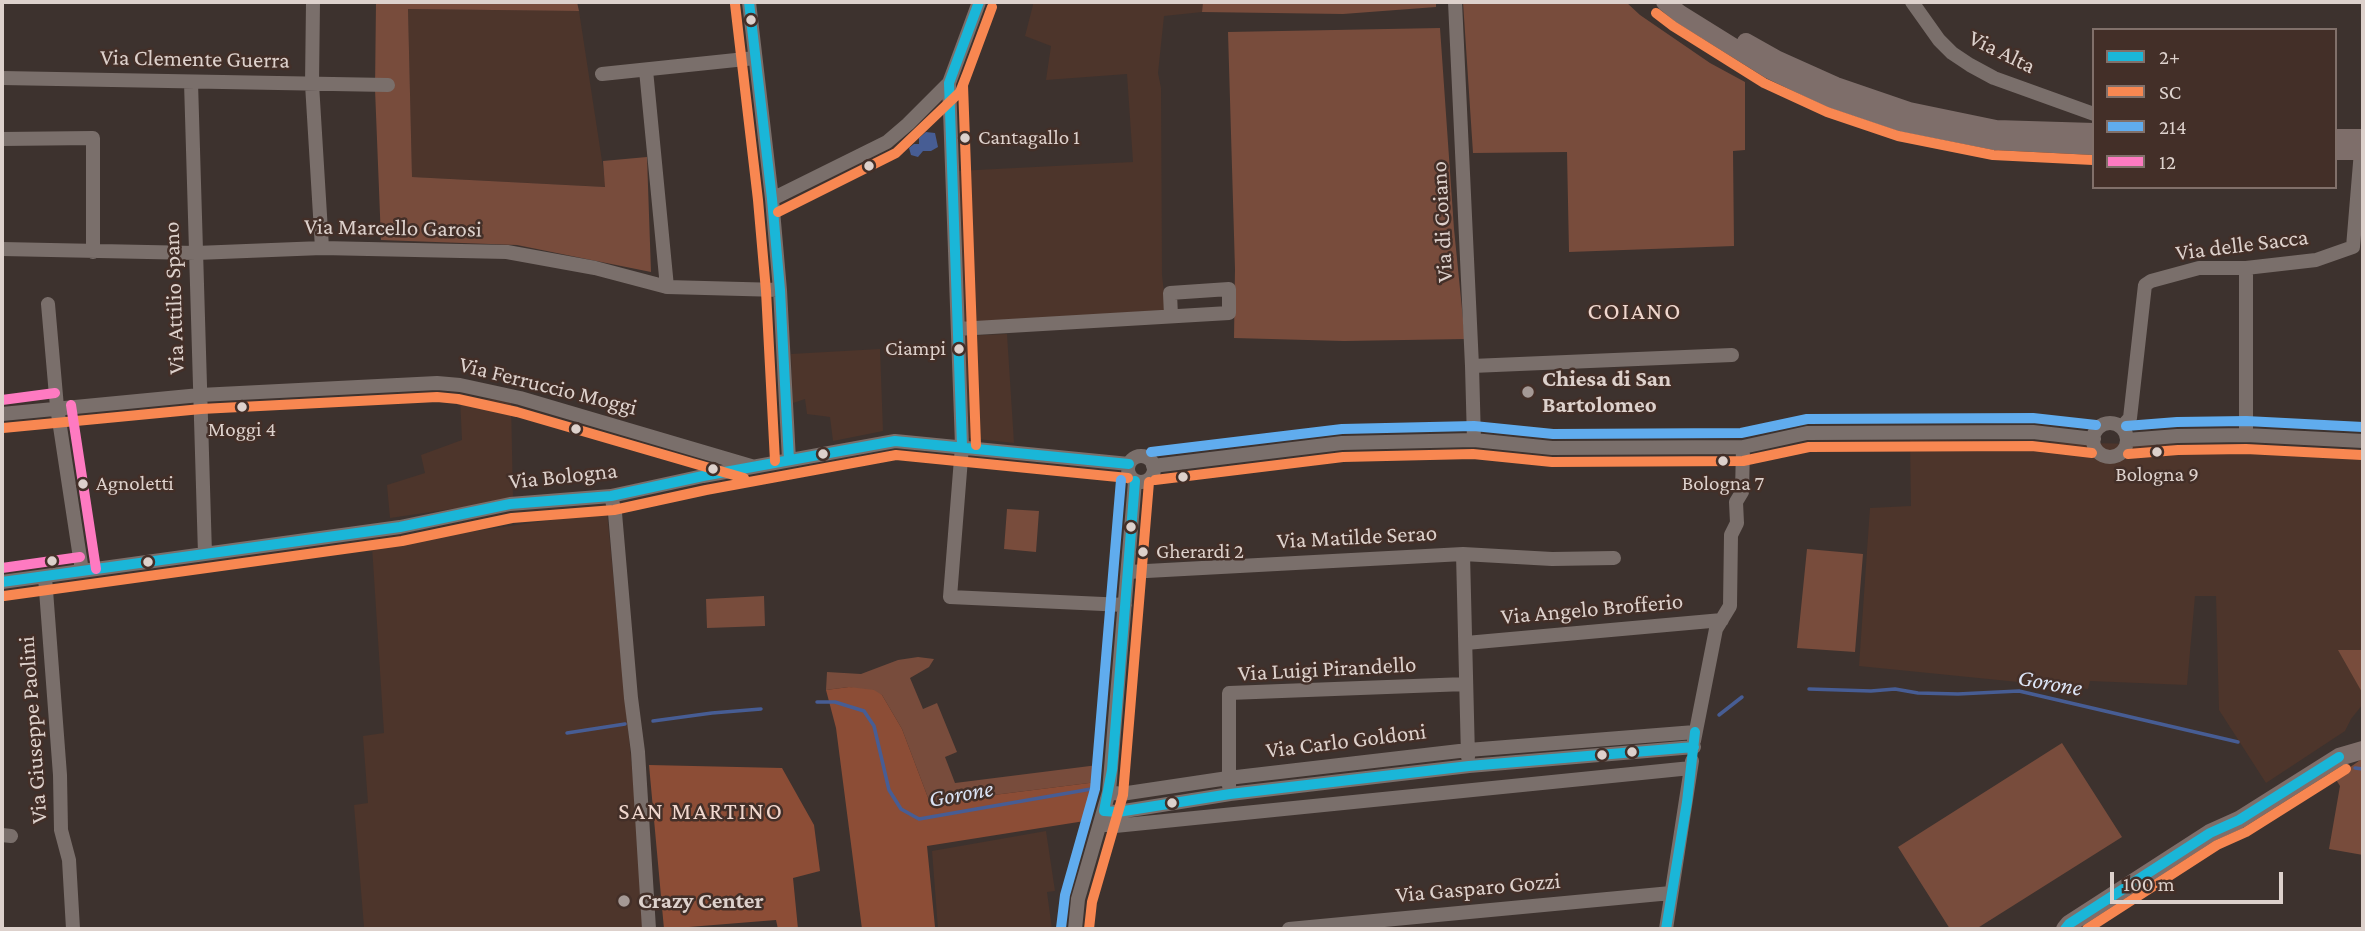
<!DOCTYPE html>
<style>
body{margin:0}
#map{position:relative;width:2365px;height:931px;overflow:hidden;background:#3d322e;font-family:"Crimson Pro",serif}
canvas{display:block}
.frame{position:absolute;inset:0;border:4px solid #ddd1cc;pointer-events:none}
.legend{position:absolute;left:2092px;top:28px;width:245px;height:161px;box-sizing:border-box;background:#432f28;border:2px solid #81706a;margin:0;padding:9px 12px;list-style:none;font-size:21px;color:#ddd1cc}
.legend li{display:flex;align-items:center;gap:14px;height:35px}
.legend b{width:35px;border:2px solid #81706a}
.scale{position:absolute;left:2110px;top:872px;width:173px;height:32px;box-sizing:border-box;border:4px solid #ddd1cc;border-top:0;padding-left:9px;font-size:21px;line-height:24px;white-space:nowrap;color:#ddd1cc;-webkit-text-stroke:5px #432f28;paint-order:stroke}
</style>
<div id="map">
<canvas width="2365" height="931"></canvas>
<div class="frame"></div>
<ul class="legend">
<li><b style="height:9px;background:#1ab6d8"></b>2+</li>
<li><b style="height:9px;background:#f88751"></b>SC</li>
<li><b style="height:9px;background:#60acee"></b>214</li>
<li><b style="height:9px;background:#fe7ac1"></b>12</li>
</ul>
<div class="scale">100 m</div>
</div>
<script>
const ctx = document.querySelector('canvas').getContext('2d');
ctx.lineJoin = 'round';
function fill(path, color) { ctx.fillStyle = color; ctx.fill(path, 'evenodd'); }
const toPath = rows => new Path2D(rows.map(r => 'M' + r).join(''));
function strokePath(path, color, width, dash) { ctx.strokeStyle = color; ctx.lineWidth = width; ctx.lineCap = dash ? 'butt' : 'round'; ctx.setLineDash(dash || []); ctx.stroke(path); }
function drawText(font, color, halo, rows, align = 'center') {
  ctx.font = font + ' "Crimson Pro",serif'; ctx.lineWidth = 5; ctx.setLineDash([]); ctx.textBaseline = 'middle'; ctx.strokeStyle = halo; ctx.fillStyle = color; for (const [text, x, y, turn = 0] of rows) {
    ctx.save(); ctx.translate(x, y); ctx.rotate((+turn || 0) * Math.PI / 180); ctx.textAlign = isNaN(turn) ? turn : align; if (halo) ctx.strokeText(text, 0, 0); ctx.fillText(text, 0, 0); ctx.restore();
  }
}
fill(toPath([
 [1032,2,1203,2,1202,12,1164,16,1158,73,1161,88,1162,275,1166,310,963,323,957,171,1133,162,1127,74,1046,80,1051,46,1025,36,1033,5],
 [408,9,579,11,606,187,412,177],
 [1007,334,1014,443,968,438,965,336],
 [880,349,883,431,833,441,830,417,807,414,805,399,793,403,791,354],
 [460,398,511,400,513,500,390,518,387,485,425,473,421,455,462,440],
 [1910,440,2261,446,2363,450,2363,704,2351,719,2345,731,2266,783,2219,710,2216,596,2195,596,2187,685,2090,681,2088,689,1859,666,1870,508,1911,506],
 [607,512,634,789,643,929,375,929,364,927,354,805,368,803,363,736,384,733,372,546],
 [1046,831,1055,891,1047,892,1052,929,938,929,932,851]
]), '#4d352b');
fill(toPath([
 [376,2,577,2,579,11,408,9,412,177,605,187,603,161,647,157,651,272,517,245,381,240,375,89],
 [1203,2,1436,2,1436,7,1343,14,1202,12],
 [1463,2,1626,2,1640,15,1710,63,1745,82,1745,150,1733,151,1734,246,1569,252,1567,152,1473,153],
 [1440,28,1454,229,1465,339,1344,341,1234,338,1235,269,1228,32],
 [1007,509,1039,511,1036,552,1004,549],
 [1807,549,1863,554,1855,652,1797,648],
 [764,596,765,626,707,628,706,599],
 [2338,650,2363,650,2363,694],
 [918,657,934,659,929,667,910,678,923,709,937,703,957,752,945,757,955,783,1098,765,1097,782,930,803,902,729,882,695,849,687,826,690,827,672,861,674,898,660],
 [2062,743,2122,837,1976,929,1950,929,1898,847],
 [2363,758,2363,855,2329,849,2340,786,2335,778]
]), '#784c3c');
fill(toPath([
 [849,687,874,690,882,695,902,729,930,803,1097,782,1096,801,1091,820,927,846,935,927,911,929,862,929,836,728,826,690],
 [649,765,782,768,814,825,820,871,793,878,798,929,778,929,776,920,664,929]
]), '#8c4d36');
fill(toPath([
 [926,132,935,133,938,147,931,151,923,151,918,157,911,155,909,148,914,144,919,144,919,138]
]), '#475d94');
strokePath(toPath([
 [1809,689,1871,691,1895,689,1918,693,1958,694,2019,691,2238,742],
 [817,702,835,702,864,711,874,726,889,790,901,809,919,819,1097,788],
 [1719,715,1742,697],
 [653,721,712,713,761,709],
 [567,733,625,724],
 [2355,768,2363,769]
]), '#475d94', 3.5);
strokePath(toPath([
 [313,2,312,84,322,248],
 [749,2,772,199,780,290,789,460],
 [1455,2,1472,366,1474,440],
 [1912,2,1939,40,1952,53,1970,65,1994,78,2094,114],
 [646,70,667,287],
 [602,74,755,58],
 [2,78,388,85],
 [191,82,205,554],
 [949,83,962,446,950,597,1125,605],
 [2,139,93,138,93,252],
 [772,199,887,142,908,124,949,83,979,2],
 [2,249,196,253,322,248,507,252,595,268,667,287,780,290],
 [2246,268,2246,435],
 [48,304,57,407,82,571],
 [958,329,1229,313,1229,289,1170,293,1171,316],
 [1472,366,1732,355],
 [2,414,200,395,437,383,460,385,520,398,751,466],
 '2093 440a17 17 0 1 1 34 0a17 17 0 1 1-34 0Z',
 [2122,427,2130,418,2145,285,2151,281,2199,268,2246,268,2316,260,2353,247,2361,151],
 [2127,440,2177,436,2246,435,2363,441],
 '1128 469a13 13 0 1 1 26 0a13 13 0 1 1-26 0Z',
 [1153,466,1342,443,1474,440,1552,448,1743,447,1807,433,2033,432,2094,439],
 [611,496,615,513,631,698,638,752,649,929],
 [1463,554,1552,559,1614,558],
 [1128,572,1463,554,1468,757],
 [45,577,60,775,61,830,69,860,73,929],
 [2,582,400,527,510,504,611,496,703,476,895,441,1129,464],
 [1466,643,1722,620],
 [1694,741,1716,629,1730,606,1731,535,1737,523,1736,502,1742,492,1743,447],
 [1229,786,1229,693,1466,684],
 [1109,792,1121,794,1228,778,1468,750,1695,732],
 [1104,811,1118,812,1230,794,1469,766,1694,747],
 [1100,824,1115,826,1691,768],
 [2,835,11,836],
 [1075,929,1078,899,1109,792,1135,481],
 [1289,929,1671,893],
 [1666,929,1692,761]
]), '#7a6f6b', 14);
strokePath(toPath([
 [1665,2,1680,14,1770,70,1831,99,1902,123,1994,141,2094,146],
 [1746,42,1778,60,1836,86,1909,111,1996,129,2094,132],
 [2335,138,2363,138],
 [2335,151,2363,151],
 [2065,929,2069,924,2210,833,2239,820,2339,757,2363,750]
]), '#7e6e6a', 18);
strokePath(toPath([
 [749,2,772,199,780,290,789,460],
 [962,446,949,83,979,2],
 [2,582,400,527,510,504,611,496,703,476,895,441,1129,464],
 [1104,811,1118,812,1230,794,1469,766,1694,747],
 [1104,811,1112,770,1135,481],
 [1666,929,1687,802,1695,732],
 [2065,929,2069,924,2210,833,2239,820,2339,757]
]), '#1ab6d8', 10);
strokePath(toPath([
 [735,4,758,200,766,291,775,461],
 [1656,13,1673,26,1764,83,1827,112,1898,136,1993,155,2093,160],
 [778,212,896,153,960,92,969,69],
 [3,428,201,409,437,397,458,399,517,412,744,478],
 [976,445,963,85,992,7],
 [2128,454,2178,450,2246,449,2362,455],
 [1155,480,1343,457,1473,454,1552,462,1743,461,1809,447,2032,446,2092,453],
 [4,596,402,541,512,518,614,510,706,490,896,455,1128,478],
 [1089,929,1092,902,1123,795,1149,482],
 [2087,929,2217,845,2246,832,2346,769]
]), '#f88751', 10);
strokePath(toPath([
 [2126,426,2177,422,2246,421,2363,427],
 [1151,452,1342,429,1474,426,1553,434,1741,433,1807,419,2033,418,2096,425],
 [1061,928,1065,895,1095,789,1121,480]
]), '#60acee', 10);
strokePath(toPath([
 [2,400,55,393],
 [71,405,96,569],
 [2,568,80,557]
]), '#fe7ac1', 10);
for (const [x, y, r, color] of [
 [751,20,6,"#ddd1cc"],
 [965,138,6,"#ddd1cc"],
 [869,166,6,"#ddd1cc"],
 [959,349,6,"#ddd1cc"],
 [1528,392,7,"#a59995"],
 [242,407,6,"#ddd1cc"],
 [576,429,6,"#ddd1cc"],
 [2157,452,6,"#ddd1cc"],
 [823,454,6,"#ddd1cc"],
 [1723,461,6,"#ddd1cc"],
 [713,469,6,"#ddd1cc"],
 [1183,477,6,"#ddd1cc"],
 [83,484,6,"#ddd1cc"],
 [1131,527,6,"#ddd1cc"],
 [1143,552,6,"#ddd1cc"],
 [52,561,6,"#ddd1cc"],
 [148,562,6,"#ddd1cc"],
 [1632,752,6,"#ddd1cc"],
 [1602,755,6,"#ddd1cc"],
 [1172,803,6,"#ddd1cc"],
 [624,901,7,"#a59995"]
]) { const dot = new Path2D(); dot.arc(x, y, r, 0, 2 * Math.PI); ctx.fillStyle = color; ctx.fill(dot); strokePath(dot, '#432f28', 2.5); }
drawText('21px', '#ddd1cc', '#432f28', [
 ["Cantagallo 1",978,138],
 ["Ciampi",946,349,"right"],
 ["Moggi 4",242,430,"center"],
 ["Bologna 9",2157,475,"center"],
 ["Agnoletti",96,484],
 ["Bologna 7",1723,484,"center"],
 ["Gherardi 2",1156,552]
], 'left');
drawText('23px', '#ddd1cc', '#432f28', [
 ["Via Alta",2002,52,26],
 ["Via Clemente Guerra",195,59,1],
 ["Via di Coiano",1442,222,-93],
 ["Via Marcello Garosi",393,228,1],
 ["Via delle Sacca",2242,245,-7],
 ["Via Attilio Spano",174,298,-92],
 ["Via Ferruccio Moggi",548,386,14],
 ["Via Bologna",563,476,-6],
 ["Via Matilde Serao",1357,537,-3],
 ["Via Angelo Brofferio",1592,609,-5],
 ["Via Luigi Pirandello",1327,669,-3],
 ["Via Giuseppe Paolini",33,730,-94],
 ["Via Carlo Goldoni",1346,741,-7],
 ["Via Gasparo Gozzi",1478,888,-5]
]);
drawText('bold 23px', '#ddd1cc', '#432f28', [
 ["Chiesa di San",1542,379],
 ["Bartolomeo",1542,405],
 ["Crazy Center",638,901]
], 'left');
ctx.letterSpacing = '2px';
drawText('24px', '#f0d7ce', '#432f28', [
 ["COIANO",1635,312],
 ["SAN MARTINO",701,812]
]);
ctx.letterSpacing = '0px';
drawText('italic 24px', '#dae3f5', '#432f28', [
 ["Gorone",2050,683,10],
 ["Gorone",961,794,-10]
]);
</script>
